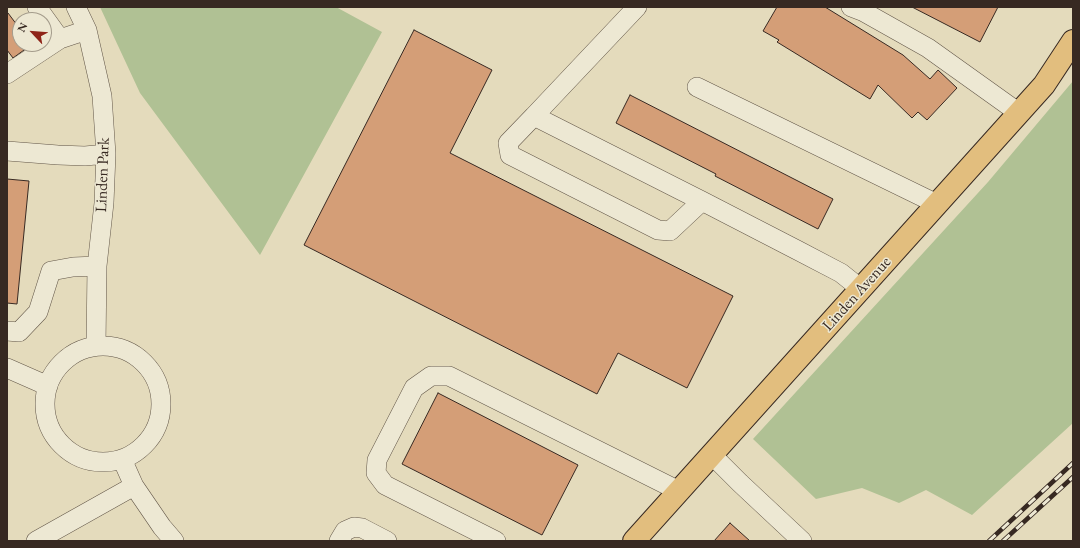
<!DOCTYPE html>
<style>
body{margin:0}
#map{position:relative;width:1080px;height:548px;overflow:hidden;background:#e4dbbc;font-family:"EB Garamond",serif}
canvas{display:block}
.frame{position:absolute;inset:0;border:8px solid #372922;pointer-events:none}
.north{position:absolute;left:12px;top:12px;width:40px;height:40px;box-sizing:border-box;background:#ede8d3;border:1px solid #a49c8c;border-radius:50%;rotate:296deg;font-size:11px;font-weight:700;line-height:16px;text-align:center;color:#372922}
.north::after{content:'';display:block;margin:auto;width:14px;height:18px;background:#8f2418;clip-path:polygon(50% 0,100% 100%,50% 72%,0 100%)}
</style>
<div id="map">
<canvas width="1080" height="548"></canvas>
<div class="frame"></div>
<div class="north">N</div>
</div>
<script>
const ctx = document.querySelector('canvas').getContext('2d');
ctx.lineJoin = 'round';
function fill(path, color) { ctx.fillStyle = color; ctx.fill(path, 'evenodd'); }
const toPath = rows => new Path2D(rows.map(r => 'M' + r).join(''));
function strokePath(path, color, width, dash) { ctx.strokeStyle = color; ctx.lineWidth = width; ctx.lineCap = dash ? 'butt' : 'round'; ctx.setLineDash(dash || []); ctx.stroke(path); }
function drawText(font, color, halo, rows, align = 'center') {
  ctx.font = font + ' "EB Garamond",serif'; ctx.lineWidth = 3; ctx.setLineDash([]); ctx.textBaseline = 'middle'; ctx.strokeStyle = halo; ctx.fillStyle = color; for (const [text, x, y, turn = 0] of rows) {
    ctx.save(); ctx.translate(x, y); ctx.rotate((+turn || 0) * Math.PI / 180); ctx.textAlign = isNaN(turn) ? turn : align; if (halo) ctx.strokeText(text, 0, 0); ctx.fillText(text, 0, 0); ctx.restore();
  }
}
fill(toPath([
 [100,7,336,7,382,32,260,255,140,93],
 [1073,81,1073,423,972,515,926,490,899,503,862,488,816,499,753,439,988,182]
]), '#b0c194');
const building = toPath([
 [777,7,825,7,903,55,930,79,938,70,957,88,927,120,918,112,912,118,878,85,870,99,777,42,779,40,763,31,777,7],
 [912,7,998,7,980,42,912,7],
 [7,13,8,13,20,29,20,44,31,45,13,58,7,50,7,13],
 [414,30,492,70,450,153,733,296,687,388,618,353,597,394,304,245,414,30],
 [630,95,833,199,818,229,715,176,716,174,616,123,630,95],
 [7,179,29,181,17,304,7,303,7,179],
 [438,393,578,465,542,535,402,464,438,393],
 [730,523,750,541,714,541,730,523]
]);
fill(building, '#d49e77');
strokePath(building, '#372922', 1);
const minor = toPath([
 [37,7,60,39,87,30],
 [76,7,87,30,102,96,106,154,104,203,97,266,96,346],
 [851,7,864,12,928,48,1019,113],
 [7,74,60,39],
 [697,87,937,204],
 [534,116,637,7],
 [7,151,58,155,85,156,106,154],
 [702,201,670,231,658,230,510,155,508,143,534,116,702,201,797,250,841,273,861,289],
 [7,331,19,332,38,312,51,271,73,267,97,266],
 '45 404a58 58 0 1 1 116 0a58 58 0 1 1-116 0Z',
 [7,368,48,386],
 [712,455,740,483,802,541],
 [122,459,134,486,162,527,174,541],
 [36,541,134,486],
 [339,541,345,531,354,527,362,528,387,541],
 [496,541,385,485,376,473,377,460,414,388,431,376,449,376,679,491]
]);
const major = toPath([
 [634,541,1044,85,1073,41]
]);
strokePath(minor, '#625648', 20);
strokePath(major, '#372922', 24);
strokePath(minor, '#ede8d3', 19);
strokePath(major, '#e2be7e', 22);
const rail = toPath([
 [989,541,1073,463],
 [1003,541,1073,477]
]);
strokePath(rail, '#372922', 4.5);
strokePath(rail, '#ede8d3', 3, [9]);
drawText('16px', '#372922', '#ede8d3', [
 ["Linden Park",103,175,-88],
 ["Linden Avenue",857,294,-48]
]);
</script>
